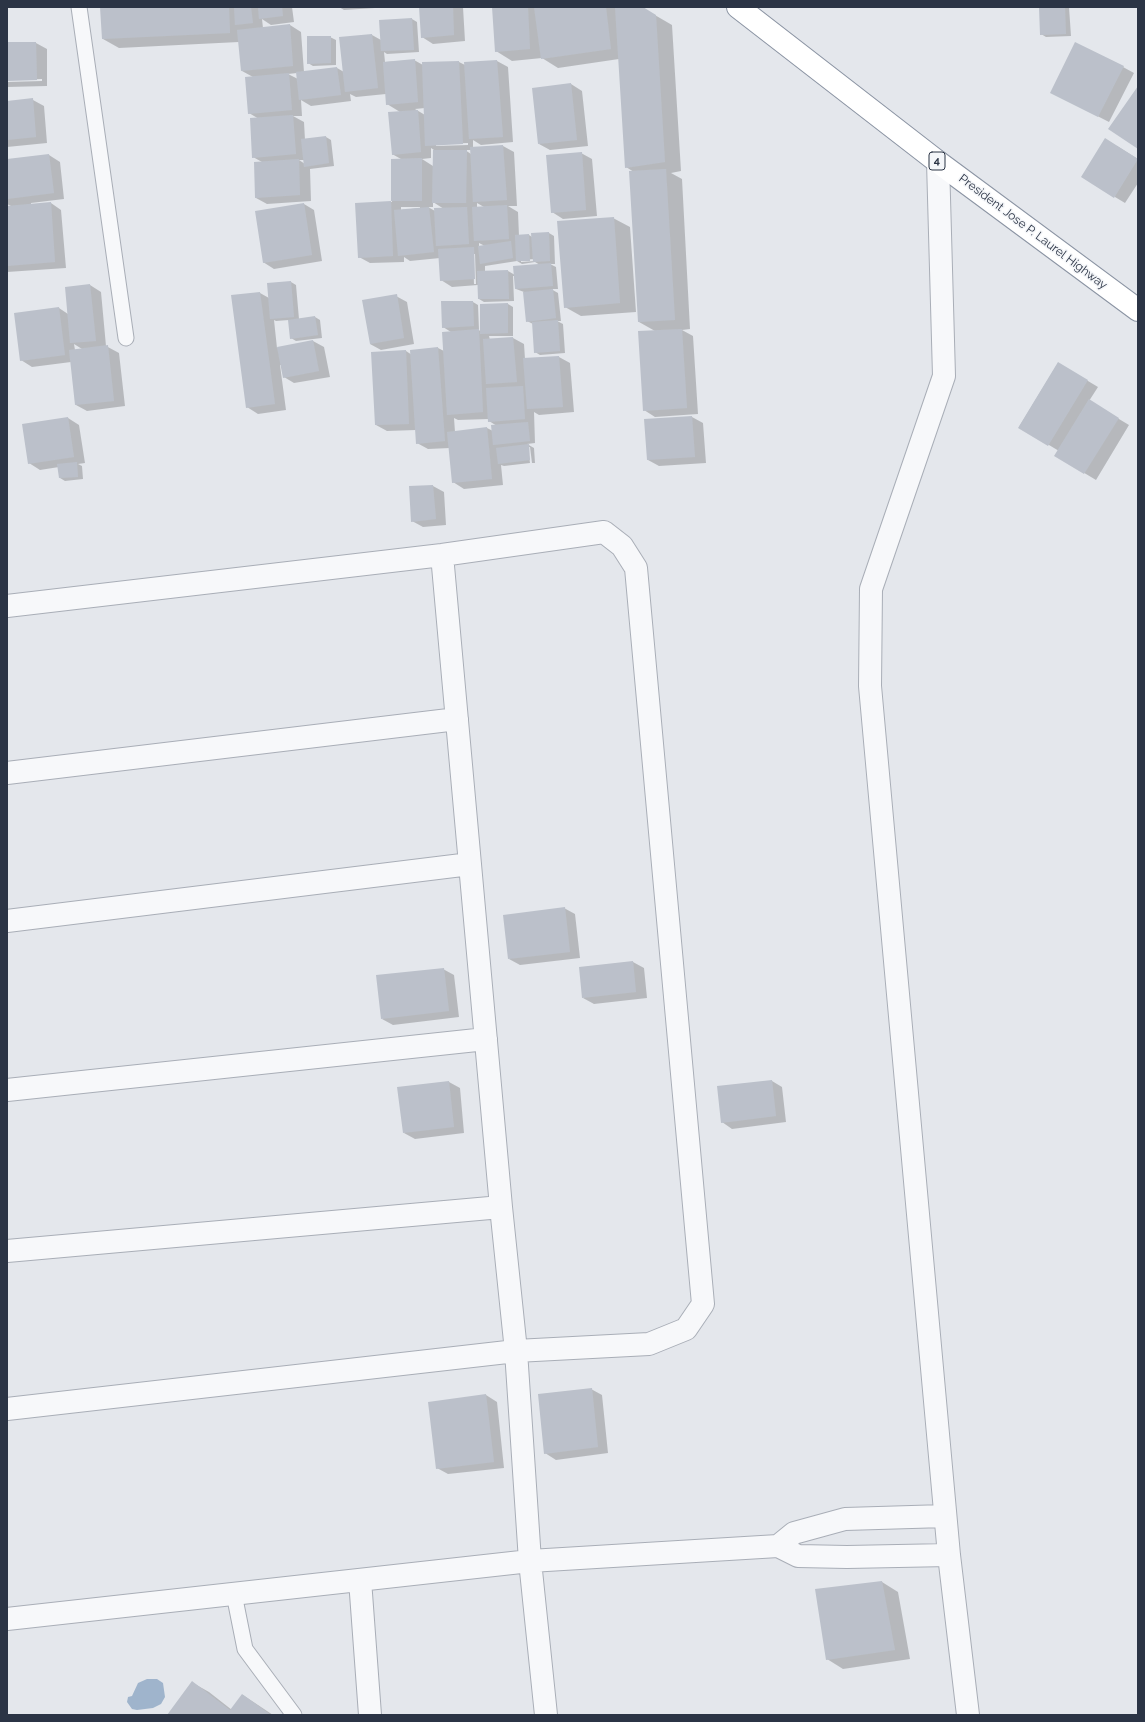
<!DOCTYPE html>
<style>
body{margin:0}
#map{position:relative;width:1145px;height:1722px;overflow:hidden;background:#e4e7ec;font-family:Raleway,sans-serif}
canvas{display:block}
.frame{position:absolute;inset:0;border:8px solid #2b3445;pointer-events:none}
</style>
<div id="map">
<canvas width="1145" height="1722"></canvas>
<div class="frame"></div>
</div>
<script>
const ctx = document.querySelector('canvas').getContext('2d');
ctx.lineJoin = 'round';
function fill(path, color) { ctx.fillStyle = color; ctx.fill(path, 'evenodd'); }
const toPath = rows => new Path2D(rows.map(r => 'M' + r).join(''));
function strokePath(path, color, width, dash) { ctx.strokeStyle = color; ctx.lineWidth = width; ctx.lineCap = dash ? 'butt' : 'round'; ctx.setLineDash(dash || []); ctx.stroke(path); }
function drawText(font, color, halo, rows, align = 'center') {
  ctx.font = font + ' Raleway,sans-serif'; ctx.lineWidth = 3; ctx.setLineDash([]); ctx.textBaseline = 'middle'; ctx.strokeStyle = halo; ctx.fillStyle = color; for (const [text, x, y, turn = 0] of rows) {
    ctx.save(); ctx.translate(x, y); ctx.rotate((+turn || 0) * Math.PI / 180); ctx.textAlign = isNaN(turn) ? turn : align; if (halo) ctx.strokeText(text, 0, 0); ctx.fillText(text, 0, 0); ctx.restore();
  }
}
fill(toPath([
 [147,1679,157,1679,163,1683,165,1697,161,1704,153,1708,137,1710,132,1709,127,1702,128,1697,132,1696,138,1683]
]), '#9fb4cc');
fill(toPath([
 [101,7,292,7,294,22,271,25,262,19,263,28,290,25,301,32,304,72,337,68,344,72,340,38,372,35,381,40,412,19,417,22,419,52,387,54,384,52,385,62,414,60,423,65,423,63,459,62,465,65,465,63,497,61,508,67,513,142,481,145,473,140,473,148,503,146,514,152,517,206,508,206,518,212,519,236,529,235,532,237,549,233,554,236,555,264,550,264,556,267,558,289,551,289,558,293,561,321,557,321,563,324,565,353,540,355,535,352,533,324,527,321,524,292,516,289,515,276,513,276,514,301,484,302,479,299,478,285,452,287,441,280,440,258,410,261,404,257,404,262,370,263,359,257,356,204,392,202,392,160,401,159,392,154,400,112,387,104,386,94,356,97,350,94,351,101,311,106,301,100,302,116,293,116,304,122,305,140,326,137,331,140,334,166,310,169,311,201,267,204,256,198,262,162,253,157,259,119,249,113,253,77,242,71,239,42,119,48,103,39],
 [297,73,298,79,288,74],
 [425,108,425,115,415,109],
 [468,143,468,145,436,146,436,144],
 [431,148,434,150,433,166,422,159,431,158],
 [465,150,471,150,471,154],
 [299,160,304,160,305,164],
 [433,202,444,209,435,211,428,207,433,207],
 [477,203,484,207,477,208],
 [401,207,420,207,420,208,401,210],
 [479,243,485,246,479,247],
 [473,254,475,254,476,284,474,284],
 [535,259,535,261,521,262,521,260],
 [517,261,522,264,535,262,540,265,515,275,508,271,485,271,485,266],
 [339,7,375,7,375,8,344,10],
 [420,7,463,7,465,41,433,44,422,37],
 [493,7,641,7,672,25,681,171,671,173,682,179,690,329,682,330,693,336,698,414,655,417,644,410,655,331,639,322,634,172,626,167,619,59,558,68,542,58,512,61,496,51],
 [1040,7,1069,7,1071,36,1046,37,1041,34],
 [330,37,336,40,336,65,313,66,308,63],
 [7,43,36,43,47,49,47,86,7,87,7,82,42,81,42,79,7,80],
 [1123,67,1134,73,1109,122,1062,98],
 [571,84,582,91,588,146,550,150,539,144],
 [33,100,44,106,47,143,7,147,7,102],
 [1117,146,1138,159,1138,183,1125,203,1115,197],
 [581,153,592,159,597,216,563,219,552,212],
 [49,155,60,162,64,199,31,203,31,205,51,203,61,210,66,268,7,272,7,207,11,206,7,204,7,160],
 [304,204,314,210,322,261,274,269,263,262],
 [613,218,630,227,636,312,581,316,565,307],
 [291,282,296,285,299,319,315,317,320,320,322,338,296,341,291,338,289,320,276,321,274,320,277,348,313,341,324,347,330,377,294,383,284,377,281,365,280,365,286,410,258,414,247,407,260,293,269,298],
 [90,285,101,292,106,346,119,353,125,406,87,411,76,405,71,362,32,367,21,360,59,308,68,314,66,288],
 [74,344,82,349,75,350],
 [396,296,407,302,414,344,381,350,370,344],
 [442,302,473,302,478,305,479,330,481,332,508,304,513,307,513,336,489,336,490,340,513,338,524,344,525,359,559,357,570,363,574,412,539,415,534,412,535,443,527,444,534,448,535,463,532,463,530,447,528,447,530,463,504,466,501,465,503,485,464,489,453,482,450,448,428,449,417,443,416,430,387,431,376,425,406,351,412,355,438,348,444,351,451,332,443,327],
 [454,418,458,420,489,419,489,421,497,426,493,431,487,428,455,432],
 [1058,363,1098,387,1089,401,1129,425,1096,480,1056,456,1059,451,1019,427],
 [692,417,703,423,706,463,659,466,648,460,645,420],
 [68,418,79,425,85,463,78,464,82,466,83,479,65,481,60,478,59,467,40,470,29,463],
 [433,486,444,492,446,525,423,527,412,521],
 [564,908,575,914,580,958,520,965,509,959],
 [633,962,644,968,647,998,594,1004,583,998],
 [443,969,454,975,459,1017,393,1025,382,1019],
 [772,1081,782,1087,786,1122,732,1129,722,1122],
 [449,1082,460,1088,464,1133,415,1139,404,1133],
 [591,1389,602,1395,608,1453,556,1460,545,1453],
 [486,1395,497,1402,504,1468,448,1474,437,1468],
 [882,1582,898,1592,910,1659,843,1669,827,1659],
 [193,1683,209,1692,232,1710,243,1695,273,1715,168,1715]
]), '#0003');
fill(toPath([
 [100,7,229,7,230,33,102,39],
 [234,7,251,7,253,23,235,25],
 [258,7,282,7,283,16,259,19],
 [419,7,453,7,454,35,421,38],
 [492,7,528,7,530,49,495,52],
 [534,7,606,7,611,49,541,59],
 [615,7,643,7,656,15,665,162,625,168],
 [1039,7,1065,7,1066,34,1040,35],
 [412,18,414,50,381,51,379,20],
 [290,24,293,66,241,71,237,30],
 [372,34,378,88,345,92,339,37],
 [307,36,331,36,331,63,307,64],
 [7,42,36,42,37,80,7,81],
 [1075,42,1124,66,1098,117,1050,93],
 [415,59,418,102,386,105,383,62],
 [497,60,503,137,469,139,464,62],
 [459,61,463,144,425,146,422,62],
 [337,67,341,95,299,100,296,72],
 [289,73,292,110,248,114,245,77],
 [571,83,577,140,538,144,532,88],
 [1138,86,1138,149,1108,129],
 [33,98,36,137,7,140,7,101],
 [418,110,421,152,392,155,388,112],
 [293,115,296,154,252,158,250,118],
 [326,136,329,163,304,167,301,139],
 [1105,138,1138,159,1114,198,1081,177],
 [503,145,507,200,473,202,470,147],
 [433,150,467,150,466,203,432,203],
 [582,152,586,210,551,213,546,155],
 [49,154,54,193,7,199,7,159],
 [422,158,422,201,391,201,391,159],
 [299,159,300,195,255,198,254,162],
 [666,169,675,320,638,322,629,171],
 [391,201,393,256,358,258,355,203],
 [51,202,55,262,7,266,7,206],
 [304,203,312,255,263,263,255,211],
 [507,205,509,239,474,241,472,207],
 [429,207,434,252,398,256,394,210],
 [467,207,469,244,436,246,434,208],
 [614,217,620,303,564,308,557,221],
 [549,232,550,261,533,262,531,233],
 [529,234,530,261,516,261,515,235],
 [511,241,513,258,480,264,478,246],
 [474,247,475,279,440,281,438,249],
 [551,263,553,286,515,289,513,266],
 [508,270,509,299,478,299,477,271],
 [291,281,294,317,270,319,267,283],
 [90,284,96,341,70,343,65,287],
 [553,289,556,318,526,322,523,292],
 [260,292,275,404,246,408,231,295],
 [397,294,404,338,370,344,362,300],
 [441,301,473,301,474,326,442,328],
 [508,303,508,333,480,334,480,304],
 [59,307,65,355,20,361,14,313],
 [315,316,318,335,290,339,288,320],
 [558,320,560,351,534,353,532,322],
 [479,329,483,412,447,415,442,332],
 [682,329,687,408,643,411,638,331],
 [513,337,517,382,486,384,483,339],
 [313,340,319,371,283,378,277,347],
 [108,345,114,401,75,405,69,350],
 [438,347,445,441,416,444,410,350],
 [406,350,409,424,375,425,371,352],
 [559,356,563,407,527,409,523,358],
 [1058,362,1088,380,1048,446,1018,428],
 [523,386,525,419,488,422,486,388],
 [1089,399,1119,418,1084,474,1054,456],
 [692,416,695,457,647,460,644,419],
 [68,417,74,457,28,464,22,424],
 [528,422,530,441,493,445,491,425],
 [487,427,492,479,452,483,447,432],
 [529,444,530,460,498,464,496,448],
 [77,462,78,477,59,478,57,464],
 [433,485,436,519,411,522,409,486],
 [565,907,570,952,508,959,503,915],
 [633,961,636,992,582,998,579,967],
 [444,968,449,1011,381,1019,376,975],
 [772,1080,776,1116,721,1123,717,1086],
 [449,1081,454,1127,403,1133,397,1087],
 [592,1388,598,1447,544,1454,538,1394],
 [486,1394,494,1462,436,1469,428,1402],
 [882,1581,895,1650,826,1660,815,1589],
 [192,1681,230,1710,242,1694,271,1715,167,1715]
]), '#bbc0ca');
const service = toPath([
 [79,7,126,338],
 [234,1594,245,1649,294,1715]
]);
const minor = toPath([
 [938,162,944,376,871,589,870,686,949,1555,968,1715],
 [442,555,501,1207,516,1351,530,1561,546,1715],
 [7,606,442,555,604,532,622,546,636,568,703,1304,686,1329,649,1344,516,1351,7,1409],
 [7,773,457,719],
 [7,921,470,864],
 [7,1090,486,1039],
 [7,1251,501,1207],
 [778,1546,794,1533,845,1519,945,1516],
 [360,1580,370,1715],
 [7,1619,530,1561,778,1546,798,1556,847,1557,949,1555]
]);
const trunk = toPath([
 [738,7,938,162,1138,310]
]);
strokePath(service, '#a9aeb7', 17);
strokePath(minor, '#a9aeb7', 24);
strokePath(trunk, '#8b94a3', 24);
strokePath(service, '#f7f8fa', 15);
strokePath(minor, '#f7f8fa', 22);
strokePath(trunk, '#fff', 22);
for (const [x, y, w] of [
 [937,161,16]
]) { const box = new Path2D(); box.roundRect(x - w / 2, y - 9, w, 18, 3); ctx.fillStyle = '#f4f6f9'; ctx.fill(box); strokePath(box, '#2b3445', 1); }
drawText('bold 11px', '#2b3445', null, [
 ["4",937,161]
]);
drawText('12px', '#2b3445', '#f4f6f9', [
 ["President Jose P. Laurel Highway",1033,232,37]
]);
</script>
